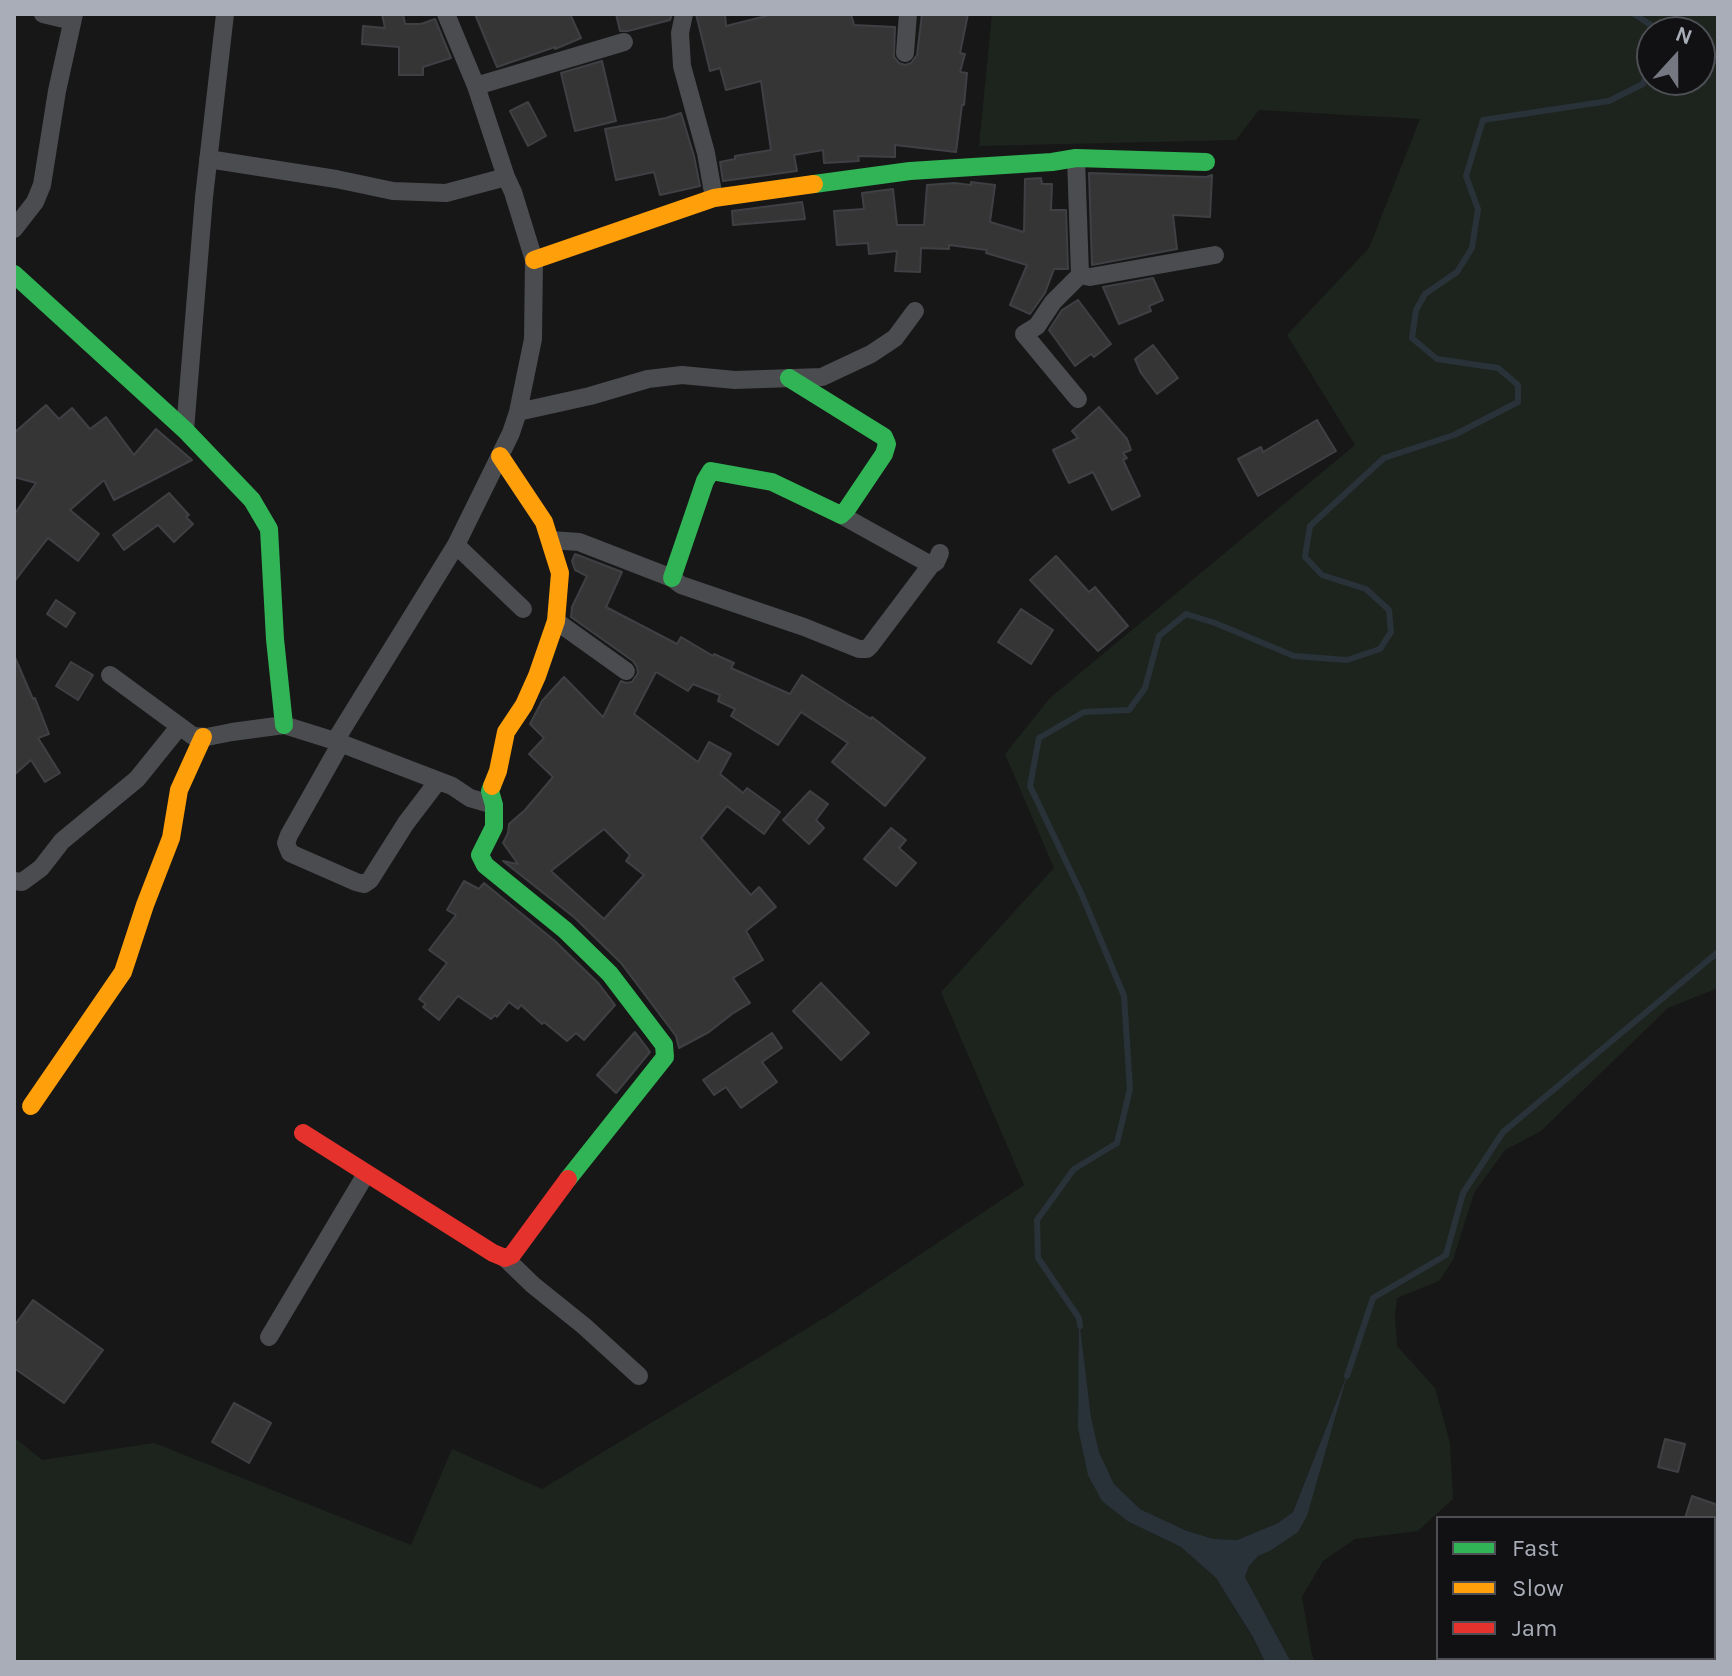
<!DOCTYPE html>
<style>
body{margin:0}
#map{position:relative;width:1732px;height:1676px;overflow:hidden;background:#171717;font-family:Karla,sans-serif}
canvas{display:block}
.frame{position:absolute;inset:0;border:16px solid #a8adb8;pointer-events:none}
.legend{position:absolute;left:1436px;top:1516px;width:280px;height:144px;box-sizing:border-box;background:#111113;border:2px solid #4d4f55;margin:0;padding:10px 14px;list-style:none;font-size:24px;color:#a8adb8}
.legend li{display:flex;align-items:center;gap:16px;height:40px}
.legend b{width:40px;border:2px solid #4d4f55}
.north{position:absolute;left:1636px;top:16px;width:80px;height:80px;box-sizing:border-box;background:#111113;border:2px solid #4d4f55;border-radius:50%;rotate:21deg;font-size:22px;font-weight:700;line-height:32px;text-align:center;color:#a8adb8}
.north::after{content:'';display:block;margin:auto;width:28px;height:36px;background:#757880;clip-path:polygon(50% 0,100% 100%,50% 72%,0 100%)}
</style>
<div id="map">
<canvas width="1732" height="1676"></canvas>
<div class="frame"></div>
<ul class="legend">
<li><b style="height:10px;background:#30b455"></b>Fast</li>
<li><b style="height:10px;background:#ff9f0a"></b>Slow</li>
<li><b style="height:10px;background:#e5322d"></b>Jam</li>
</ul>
<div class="north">N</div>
</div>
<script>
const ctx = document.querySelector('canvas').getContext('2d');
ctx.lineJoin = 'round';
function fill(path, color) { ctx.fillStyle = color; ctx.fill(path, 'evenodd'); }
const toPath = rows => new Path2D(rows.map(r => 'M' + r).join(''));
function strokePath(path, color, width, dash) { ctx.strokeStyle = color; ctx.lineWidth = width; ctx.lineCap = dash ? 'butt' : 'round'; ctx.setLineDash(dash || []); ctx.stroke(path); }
fill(toPath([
 [992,14,1718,14,1718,988,1668,1008,1541,1131,1505,1150,1474,1193,1453,1260,1439,1281,1397,1298,1395,1315,1397,1346,1435,1388,1450,1443,1453,1499,1418,1531,1355,1539,1323,1561,1302,1597,1312,1655,1315,1662,1291,1662,1245,1577,1249,1566,1258,1555,1270,1551,1297,1532,1343,1384,1293,1512,1278,1523,1237,1540,1214,1539,1187,1531,1140,1509,1114,1484,1099,1452,1091,1417,1080,1327,1078,1428,1129,1522,1181,1547,1216,1578,1254,1640,1265,1662,14,1662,14,1437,42,1460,154,1443,411,1545,452,1449,542,1489,834,1312,1024,1185,941,992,1054,868,1005,754,1050,698,1355,445,1287,335,1369,248,1420,119,1259,110,1236,140,979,146],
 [1652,32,1700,32,1700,80,1652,80]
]), '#1d241e');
fill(toPath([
 [1079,1318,1091,1417,1099,1452,1114,1484,1140,1509,1187,1531,1214,1539,1237,1540,1278,1523,1293,1512,1348,1372,1307,1516,1298,1532,1270,1551,1258,1556,1249,1566,1245,1577,1291,1662,1265,1662,1254,1639,1216,1578,1181,1547,1129,1522,1102,1501,1088,1475,1078,1428]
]), '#2a3239');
strokePath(toPath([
 [1634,14,1651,25,1653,32],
 [1080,1326,1079,1318,1038,1258,1037,1220,1074,1169,1117,1143,1130,1089,1124,996,1082,895,1030,786,1039,738,1084,712,1129,710,1145,688,1159,636,1186,614,1215,623,1294,656,1347,660,1380,649,1391,632,1389,610,1366,589,1322,575,1305,557,1310,526,1384,458,1454,435,1518,402,1518,385,1498,368,1437,359,1412,338,1416,310,1425,294,1457,272,1472,248,1478,209,1466,176,1483,120,1609,101,1643,84,1652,62],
 [1347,1376,1373,1298,1446,1255,1463,1193,1503,1132,1718,952]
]), '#2a3239', 6);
const building = toPath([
 [382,14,403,14,405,24,421,24,435,19,451,58,423,67,423,75,399,75,399,47,362,44,363,26,385,28,382,14],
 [475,14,570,14,581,38,555,49,555,47,497,67,475,14],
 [616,14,672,14,670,20,628,31,620,31,616,14],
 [696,14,725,14,726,26,774,14,851,14,854,25,895,27,894,57,899,63,905,65,911,63,917,55,922,14,968,14,960,53,965,54,960,72,967,73,964,105,962,105,956,152,895,145,895,157,858,156,859,161,824,163,823,150,794,155,797,171,723,181,720,162,735,159,735,156,771,150,761,81,726,90,720,68,710,71,696,14],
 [602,61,616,121,575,131,561,73,602,61],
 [528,102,546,136,528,146,510,111,528,102],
 [681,113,694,156,700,186,660,195,654,172,616,180,605,129,666,118,681,113],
 [1089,173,1206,177,1212,175,1210,217,1173,215,1177,249,1092,265,1089,173],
 [1041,178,1042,184,1052,184,1051,210,1066,210,1068,269,1054,269,1045,293,1030,314,1010,305,1027,265,986,253,987,250,949,245,949,249,921,248,920,272,895,271,897,251,869,254,868,243,837,245,834,211,864,209,862,193,893,189,897,225,924,225,927,185,954,183,971,185,971,182,995,185,990,222,1024,232,1025,179,1041,178],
 [802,202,805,219,733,225,732,211,802,202],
 [1153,278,1163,300,1149,306,1151,311,1119,324,1103,287,1153,278],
 [1078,300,1111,344,1094,357,1091,354,1075,366,1049,330,1062,310,1078,300],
 [1153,345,1178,378,1157,394,1141,373,1135,359,1153,345],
 [46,405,59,419,72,408,90,429,106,417,134,455,156,429,192,460,114,500,104,480,70,510,99,534,78,561,48,538,14,582,14,515,36,483,14,477,14,433,46,405],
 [1099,407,1127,439,1131,450,1123,453,1127,458,1123,460,1140,496,1112,510,1093,472,1069,483,1053,450,1078,438,1072,431,1099,407],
 [1317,420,1336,451,1258,496,1238,459,1261,447,1263,452,1317,420],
 [169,493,189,515,186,517,193,524,174,542,158,525,124,550,113,535,169,493],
 [575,554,622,572,606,607,677,644,681,637,713,656,714,654,734,663,731,668,790,694,802,675,871,719,872,717,925,758,885,806,832,762,848,743,801,712,778,745,731,716,735,709,718,701,720,695,693,684,688,691,656,672,634,714,698,762,709,742,731,754,720,774,743,793,747,788,780,812,764,834,727,806,701,838,751,895,759,887,776,907,746,931,763,960,733,978,750,1003,732,1014,709,1032,679,1048,676,1036,621,963,575,918,503,861,518,864,503,843,508,833,509,824,525,810,553,777,529,754,544,738,530,724,542,701,564,677,603,717,621,681,626,683,632,682,638,673,637,667,633,661,571,617,572,607,587,576,575,570,572,561,575,554],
 [604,829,630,855,626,861,644,875,604,919,551,871,604,829],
 [1056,556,1089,592,1095,587,1128,626,1098,651,1030,580,1056,556],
 [56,600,75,613,66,627,47,614,56,600],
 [1021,609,1053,630,1031,664,998,642,1021,609],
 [14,655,33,699,35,698,49,734,38,738,60,773,45,782,31,760,14,775,14,655],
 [71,662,93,675,78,700,56,686,71,662],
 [810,791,828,804,816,820,824,828,809,844,783,820,810,791],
 [891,828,906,840,899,848,916,863,896,886,864,859,891,828],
 [464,881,479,889,484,883,555,941,599,984,615,1005,584,1040,576,1033,567,1041,544,1022,542,1024,521,1005,518,1009,509,1002,497,1017,495,1015,491,1019,458,996,439,1020,423,1007,426,1004,419,999,447,963,429,950,456,915,447,910,464,881],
 [821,983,869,1033,841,1060,793,1011,821,983],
 [635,1032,650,1052,616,1093,597,1075,635,1032],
 [772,1033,782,1048,762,1062,777,1082,741,1108,726,1087,714,1095,703,1080,772,1033],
 [33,1300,103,1350,64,1403,14,1368,14,1326,33,1300],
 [234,1403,271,1423,249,1463,212,1442,234,1403],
 [1665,1439,1685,1444,1678,1472,1658,1467,1665,1439],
 [1692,1496,1718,1505,1718,1518,1685,1518,1692,1496]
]);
fill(building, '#353536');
strokePath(building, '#3f4043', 2);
strokePath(toPath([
 [43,14,72,21],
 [684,14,680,33,682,66,706,153,714,198],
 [905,53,908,14],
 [476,86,624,42],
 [1076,158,1080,275,1090,277,1215,255],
 [208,159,336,179,393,191,446,193,506,177],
 [14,229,35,202,42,185,57,91,74,14],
 [1078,399,1024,334,1037,326,1053,302,1080,275],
 [518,412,590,396,648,379,682,375,735,380,822,377,871,354,895,338,915,311],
 [185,430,204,197,225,14],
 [841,515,931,565,936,562,940,553],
 [551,540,579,542,672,578,681,585,804,627,859,649,867,649,870,646,931,565],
 [456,545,523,609],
 [556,621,626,671],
 [110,675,193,736,207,737,232,732,284,725,335,741,452,786,470,798,494,805],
 [335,741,456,545,491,474,511,433,518,412,533,339,534,260,513,192,506,177,476,86,446,14],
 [341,743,289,835,286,843,290,853,356,882,364,884,370,880,406,823,438,781],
 [14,881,22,882,41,868,62,841,137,779,179,727],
 [505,1258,533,1285,584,1326,639,1376],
 [269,1337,366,1174]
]), '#4b4c50', 18);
strokePath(toPath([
 [814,184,910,171,1052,162,1076,158,1206,162],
 [14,274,185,430,252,500,269,529,275,639,284,725],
 [672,578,705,481,711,471,772,482,841,515,847,509,884,454,887,444,884,437,789,378],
 [492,786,490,791,494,805,494,827,480,855,485,865,565,930,610,974,664,1045,665,1057,568,1179]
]), '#30b455', 18);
strokePath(toPath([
 [534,260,714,198,814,184],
 [492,786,498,771,506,732,524,705,537,676,556,621,560,573,544,522,500,456],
 [31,1106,123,972,145,905,171,838,179,790,203,737]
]), '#ff9f0a', 18);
strokePath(toPath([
 [303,1133,493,1253,505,1258,512,1255,568,1179]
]), '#e5322d', 18);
</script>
